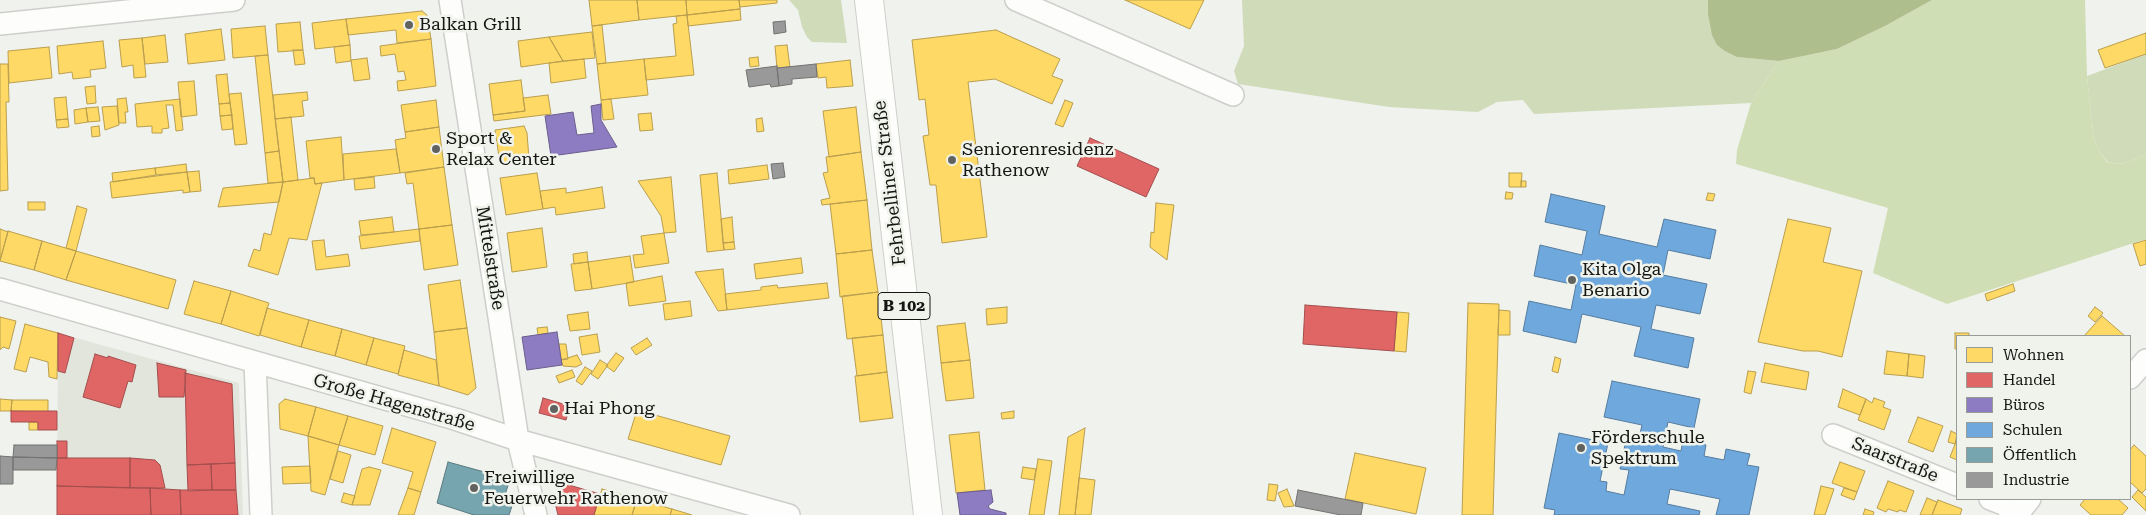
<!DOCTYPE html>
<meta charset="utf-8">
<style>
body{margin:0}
#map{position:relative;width:2146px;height:515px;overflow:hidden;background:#f0f2ed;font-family:"Roboto Serif",serif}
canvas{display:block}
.legend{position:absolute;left:1956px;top:335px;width:175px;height:165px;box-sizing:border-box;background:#f0f3ec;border:1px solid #989b96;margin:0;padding:6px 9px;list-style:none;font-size:15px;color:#151614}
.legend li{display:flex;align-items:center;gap:10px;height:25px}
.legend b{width:25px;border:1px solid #989b96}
</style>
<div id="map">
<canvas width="2146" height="515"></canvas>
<ul class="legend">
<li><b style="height:14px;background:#ffd966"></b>Wohnen</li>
<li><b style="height:14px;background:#e06666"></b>Handel</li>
<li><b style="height:14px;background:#8e7cc3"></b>Büros</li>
<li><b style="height:14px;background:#6fa8dc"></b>Schulen</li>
<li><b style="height:14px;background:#76a5af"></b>Öffentlich</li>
<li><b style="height:14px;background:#999"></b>Industrie</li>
</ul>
</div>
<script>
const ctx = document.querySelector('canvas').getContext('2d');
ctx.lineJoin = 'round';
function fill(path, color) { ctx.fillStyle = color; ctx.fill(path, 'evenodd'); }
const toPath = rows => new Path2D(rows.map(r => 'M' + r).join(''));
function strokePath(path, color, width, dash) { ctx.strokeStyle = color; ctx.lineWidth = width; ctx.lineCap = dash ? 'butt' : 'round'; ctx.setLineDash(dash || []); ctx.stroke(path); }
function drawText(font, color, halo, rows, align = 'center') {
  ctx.font = font + ' "Roboto Serif",serif'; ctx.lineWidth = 5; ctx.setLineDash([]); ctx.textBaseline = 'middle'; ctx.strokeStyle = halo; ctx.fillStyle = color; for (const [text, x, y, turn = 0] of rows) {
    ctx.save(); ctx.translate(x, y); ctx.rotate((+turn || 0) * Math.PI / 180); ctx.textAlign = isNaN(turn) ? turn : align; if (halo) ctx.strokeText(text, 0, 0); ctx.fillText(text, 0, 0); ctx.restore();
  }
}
fill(toPath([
 [58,333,239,383,243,515,57,515]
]), '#e1e5dc');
fill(toPath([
 [789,0,841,0,847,43,812,42,807,37,802,27,798,10],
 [1242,0,1708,0,1708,14,1737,57,1779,61,1751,103,1534,114,1523,100,1497,102,1478,112,1389,107,1238,84,1234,71,1244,46],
 [2146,54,2146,154,2125,163,2116,164,2108,162,2101,154,2094,140,2087,76]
]), '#d0dbba');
fill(toPath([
 [1932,0,2085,0,2087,76,2094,140,2101,154,2107,162,2116,164,2125,163,2146,154,2146,239,1947,304,1873,273,1888,208,1736,164,1737,150,1751,103,1779,61,1837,49,1885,26]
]), '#d0deb5');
fill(toPath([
 [1708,0,1932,0,1885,26,1837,49,1779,61,1737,57,1725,51,1717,45,1712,35,1708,14]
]), '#aebe8d');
const homes = toPath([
 [589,0,637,0,639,20,592,26,589,0],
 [637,0,686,0,687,15,639,20,637,0],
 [686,0,739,0,740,9,687,15,686,0],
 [739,0,777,0,777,3,740,7,739,0],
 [1125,0,1204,0,1190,29,1125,0],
 [740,9,741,20,688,26,687,15,740,9],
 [422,11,427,15,431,39,397,43,396,30,348,35,346,19,422,11],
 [687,15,694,75,646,80,644,59,676,56,673,24,677,23,676,16,687,15],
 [346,19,350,45,315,49,312,23,346,19],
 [300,22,303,50,278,52,276,24,300,22],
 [602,25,606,63,597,64,592,26,602,25],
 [265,26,268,55,233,58,231,29,265,26],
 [221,29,225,60,188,64,185,34,221,29],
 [996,30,1060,59,1052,76,1063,80,1052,104,995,79,968,82,987,237,942,243,936,185,930,185,923,136,929,135,925,99,919,100,912,40,996,30],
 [592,32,595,58,563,61,549,37,592,32],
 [2146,33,2146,54,2105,68,2098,50,2146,33],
 [165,35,168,62,145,64,142,38,165,35],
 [549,37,563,61,521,67,518,41,549,37],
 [142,38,146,77,134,78,133,65,122,67,119,40,142,38],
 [431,39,436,86,398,91,397,81,406,80,404,71,398,72,395,54,381,56,380,46,431,39],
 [103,41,106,68,90,70,91,77,73,79,72,72,59,74,57,46,103,41],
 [350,45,351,61,336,63,334,47,350,45],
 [787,45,790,67,777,68,775,46,787,45],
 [49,47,52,78,9,83,8,51,49,47],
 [293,50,303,50,305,64,295,65,293,50],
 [268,55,279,151,265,153,255,56,268,55],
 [758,57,759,66,750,67,749,58,758,57],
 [367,58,370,79,354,81,351,60,367,58],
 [584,59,586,78,551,83,549,63,584,59],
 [644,59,648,95,601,100,597,64,644,59],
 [850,60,853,86,827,88,826,77,818,78,816,64,850,60],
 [0,64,8,64,9,102,6,102,8,190,0,191,0,64],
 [227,74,230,103,219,104,216,75,227,74],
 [521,80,525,111,493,115,489,84,521,80],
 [194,81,197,115,181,117,178,82,194,81],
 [95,86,96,103,87,104,85,87,95,86],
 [307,92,308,100,302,101,304,116,275,119,273,95,307,92],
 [241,93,247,144,235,145,229,94,241,93],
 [548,95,551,114,494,121,493,115,525,111,523,98,548,95],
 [66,97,68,119,56,120,54,98,66,97],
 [126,98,128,112,125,112,126,123,119,123,117,99,126,98],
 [180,99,183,130,176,131,173,105,166,105,169,128,162,129,162,133,152,133,152,126,137,127,135,104,180,99],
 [611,99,614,119,603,120,601,100,611,99],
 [436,100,439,127,405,132,401,105,436,100],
 [1065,100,1073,103,1063,127,1055,124,1065,100],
 [230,103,232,115,220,116,219,104,230,103],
 [117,106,119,125,105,130,102,107,117,106],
 [98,107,100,121,88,122,86,108,98,107],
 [856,107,861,152,829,157,823,111,856,107],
 [86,108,88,122,75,124,74,110,86,108],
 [651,113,653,130,640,131,638,114,651,113],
 [232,115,233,129,222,130,220,116,232,115],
 [291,117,298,180,283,182,275,119,291,117],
 [762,118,764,131,757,132,756,119,762,118],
 [68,119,69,127,57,128,56,120,68,119],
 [99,126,100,136,92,137,91,127,99,126],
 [524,126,527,133,529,159,500,164,495,130,524,126],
 [439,127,444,167,400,173,395,140,406,138,405,132,439,127],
 [341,137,344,180,315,184,314,178,310,178,306,141,341,137],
 [396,149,400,173,344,180,343,154,396,149],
 [279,151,283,182,268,183,265,153,279,151],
 [861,152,867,200,822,205,821,200,830,198,823,173,828,172,826,157,861,152],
 [186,164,187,172,156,175,155,168,186,164],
 [767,165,769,179,729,184,728,170,767,165],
 [444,167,452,225,419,229,413,183,407,184,405,173,444,167],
 [155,168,156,175,113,182,112,173,155,168],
 [199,171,201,191,190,192,187,172,199,171],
 [187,172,190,192,183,193,183,190,112,198,110,182,187,172],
 [537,173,543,209,506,215,500,178,537,173],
 [717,173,724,250,707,252,700,175,717,173],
 [1509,173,1522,173,1521,187,1509,187,1509,173],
 [374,177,375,188,355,190,354,179,374,177],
 [671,177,676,232,664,233,661,216,638,181,671,177],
 [314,178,315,184,322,183,307,240,289,238,278,275,248,266,254,249,260,251,264,233,271,235,283,182,314,178],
 [1521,181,1526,181,1526,187,1521,187,1521,181],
 [283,182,279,202,218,207,223,188,283,182],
 [602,187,605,208,556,215,555,207,543,209,540,191,566,188,566,193,602,187],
 [1506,192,1513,193,1512,199,1505,199,1506,192],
 [1708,193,1715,194,1713,201,1706,200,1708,193],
 [867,200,872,250,836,254,830,204,867,200],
 [28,202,45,202,45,210,28,210,28,202],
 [1156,203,1174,205,1167,260,1150,247,1151,232,1154,233,1156,203],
 [77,206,87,209,76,251,66,248,77,206],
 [392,217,394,232,361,235,359,221,392,217],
 [732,217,734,242,723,243,721,219,732,217],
 [1788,219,1831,228,1823,262,1862,271,1842,357,1818,351,1803,351,1758,342,1788,219],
 [452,225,458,265,424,270,419,229,452,225],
 [542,228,547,267,512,272,507,233,542,228],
 [0,229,8,232,0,260,0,229],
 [419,229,420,241,361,249,359,236,419,229],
 [8,231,42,241,34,270,0,261,8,231],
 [664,233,669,263,635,268,633,255,644,254,641,236,664,233],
 [324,240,326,257,348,254,350,266,316,270,312,241,324,240],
 [2146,240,2146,264,2140,266,2133,244,2146,240],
 [42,241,76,251,66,280,34,270,42,241],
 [734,242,735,249,724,250,723,243,734,242],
 [872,250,878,292,840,297,836,254,872,250],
 [76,251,176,280,168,309,66,280,76,251],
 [587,252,588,262,574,264,573,254,587,252],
 [630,256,634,282,592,289,588,262,630,256],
 [801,258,803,273,756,279,754,264,801,258],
 [588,262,592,289,575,291,571,264,588,262],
 [723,269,727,310,718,311,695,272,723,269],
 [662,276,666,301,629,306,626,283,662,276],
 [460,280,467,328,434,332,428,285,460,280],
 [194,281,231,291,221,324,184,314,194,281],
 [827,283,829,298,727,310,725,294,761,290,761,287,777,285,778,288,827,283],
 [2013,284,2015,291,1987,301,1985,294,2013,284],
 [231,291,269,303,259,336,221,324,231,291],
 [878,292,883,335,847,339,842,296,878,292],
 [690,301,692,316,665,320,663,304,690,301],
 [1468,303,1499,304,1493,515,1462,515,1468,303],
 [1007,307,1007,323,987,325,986,309,1007,307],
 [2095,307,2103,313,2095,322,2088,316,2095,307],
 [267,308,309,320,301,347,260,335,267,308],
 [1499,310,1510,311,1510,335,1498,335,1499,310],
 [588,312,590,329,570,331,567,315,588,312],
 [1397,312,1409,313,1406,352,1394,351,1397,312],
 [2102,316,2125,336,2084,336,2102,316],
 [0,317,16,321,9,349,3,347,0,350,0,317],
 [309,320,342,329,335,356,301,347,309,320],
 [965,323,970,360,941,363,937,326,965,323],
 [25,324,58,333,57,379,49,377,48,362,30,357,26,372,14,369,25,324],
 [547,327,548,333,538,335,537,328,547,327],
 [467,328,476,388,468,395,439,386,434,332,467,328],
 [342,329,374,338,366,365,335,356,342,329],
 [1955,333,1969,333,1969,336,1957,336,1957,349,1955,349,1955,333],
 [597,334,600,352,582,355,579,337,597,334],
 [883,335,887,372,857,376,852,338,883,335],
 [374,338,405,346,398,374,366,365,374,338],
 [647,338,652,345,636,355,631,348,647,338],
 [559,344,566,344,568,359,561,360,559,344],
 [404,350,436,360,439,386,398,375,404,350],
 [1887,351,1909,354,1907,376,1884,374,1887,351],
 [616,353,624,358,614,372,606,366,616,353],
 [1909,354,1925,356,1923,378,1907,376,1909,354],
 [577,355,582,364,576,367,563,366,561,360,577,355],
 [1555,357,1561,359,1558,373,1552,371,1555,357],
 [600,360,608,365,598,379,591,374,600,360],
 [970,360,974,398,946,401,941,363,970,360],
 [1765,363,1809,372,1806,390,1761,382,1765,363],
 [585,367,592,371,582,385,576,381,585,367],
 [572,370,575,377,559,383,556,376,572,370],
 [1748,371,1756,372,1751,394,1744,392,1748,371],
 [887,372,893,418,860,422,855,376,887,372],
 [1843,389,1866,399,1860,415,1838,407,1843,389],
 [1874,398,1885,402,1883,407,1891,410,1884,430,1858,420,1866,399,1872,403,1874,398],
 [0,399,12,400,11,411,0,411,0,399],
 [285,399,316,407,308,436,280,429,279,404,285,399],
 [12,400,48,400,48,412,11,411,12,400],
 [316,407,348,416,339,445,308,436,316,407],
 [637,410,730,436,721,465,628,439,637,410],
 [1014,411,1014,418,1002,419,1001,413,1014,411],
 [348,416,383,426,375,455,339,445,348,416],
 [1918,417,1943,426,1933,452,1908,442,1918,417],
 [29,422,38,422,38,430,29,430,29,422],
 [392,428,436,442,421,492,408,488,413,472,382,463,392,428],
 [1085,428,1075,515,1059,515,1068,437,1085,428],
 [1951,431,1957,434,1955,444,1948,442,1951,431],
 [979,432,985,490,956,493,949,435,979,432],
 [308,436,339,445,325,495,311,491,308,436],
 [1957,439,1957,460,1950,457,1957,439],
 [2134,445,2146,456,2146,489,2142,493,2130,482,2130,450,2134,445],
 [338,451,351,455,343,483,330,479,338,451],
 [1355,453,1426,468,1416,514,1345,499,1355,453],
 [1038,459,1052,461,1044,515,1029,515,1038,459],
 [1840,462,1865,471,1857,492,1832,483,1840,462],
 [310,466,311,483,283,484,282,467,310,466],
 [369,467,381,470,370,505,352,505,362,469,369,467],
 [1023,467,1036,469,1034,480,1021,478,1023,467],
 [1079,478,1095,480,1091,515,1075,515,1079,478],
 [1888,481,1914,491,1906,512,1899,510,1898,512,1888,509,1886,512,1877,508,1888,481],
 [1269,484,1278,485,1275,501,1267,500,1269,484],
 [1821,486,1834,489,1825,515,1814,515,1821,486],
 [408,488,421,492,414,515,398,515,408,488],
 [1844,488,1857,492,1854,500,1841,495,1844,488],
 [602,489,637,499,632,515,594,515,602,489],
 [1287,489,1294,506,1284,507,1278,493,1287,489],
 [2138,490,2146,497,2146,511,2132,497,2138,490],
 [344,493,355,496,352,505,341,502,344,493],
 [1927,498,1937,502,1932,515,1920,515,1927,498],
 [637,499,672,509,670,515,632,515,637,499],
 [2085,499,2118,499,2128,508,2122,515,2091,515,2080,505,2085,499],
 [1938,500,1962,509,1960,515,1932,515,1938,500],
 [672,509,692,515,670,515,672,509],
 [1865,509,1874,512,1873,515,1863,515,1865,509]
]);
fill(homes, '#ffd966');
strokePath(homes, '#b99e4d', 1);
const shops = toPath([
 [1090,138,1159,169,1146,197,1077,166,1090,138],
 [1305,305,1397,312,1394,351,1303,344,1305,305],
 [58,333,74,338,65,373,58,371,58,333],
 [95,354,108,358,108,356,136,365,132,382,128,381,120,408,83,397,95,354],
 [157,363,186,370,184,397,159,397,157,363],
 [185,373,232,384,235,463,187,465,185,373],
 [543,398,570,406,566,420,539,413,543,398],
 [11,411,57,411,57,430,38,430,38,422,11,422,11,411],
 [57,441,67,441,67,458,57,458,57,441],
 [57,458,130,458,130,488,57,486,57,458],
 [130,458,155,460,160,465,165,488,130,488,130,458],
 [235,463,236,490,212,490,211,464,235,463],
 [211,464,212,490,188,491,187,465,211,464],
 [562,483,600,494,594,515,558,515,556,507,562,483],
 [57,486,150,488,151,515,57,515,57,486],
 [150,488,180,490,181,515,151,515,150,488],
 [180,490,236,490,238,515,181,515,180,490]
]);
fill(shops, '#e06666');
strokePath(shops, '#a34e4d', 1);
const offices = toPath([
 [601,104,601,120,617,147,551,156,545,116,573,112,577,135,594,133,591,106,601,104],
 [557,332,562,365,527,370,522,337,557,332],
 [991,490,993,502,988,506,990,509,1006,513,1006,515,960,515,957,493,991,490]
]);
fill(offices, '#8e7cc3');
strokePath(offices, '#6a5d8e', 1);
const schools = toPath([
 [1551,194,1605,206,1599,234,1657,247,1664,219,1716,230,1710,259,1668,250,1663,275,1707,284,1700,314,1656,305,1651,329,1694,338,1688,368,1634,356,1641,327,1582,314,1576,343,1523,331,1529,301,1571,310,1576,285,1534,276,1540,245,1582,255,1587,231,1545,222,1551,194],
 [1612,381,1700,399,1694,428,1668,422,1663,447,1681,451,1683,440,1706,445,1704,456,1724,460,1726,449,1750,454,1747,465,1759,467,1749,515,1716,515,1720,499,1670,489,1667,504,1700,511,1699,515,1554,515,1555,510,1544,508,1559,433,1608,443,1600,481,1607,482,1606,491,1624,495,1629,470,1620,469,1626,440,1638,442,1642,425,1604,417,1612,381]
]);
fill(schools, '#6fa8dc');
strokePath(schools, '#547ca0', 1);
const public = toPath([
 [448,462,510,479,504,498,514,500,509,515,474,515,437,503,448,462]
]);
fill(public, '#76a5af');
strokePath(public, '#597a80', 1);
const industry = toPath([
 [785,21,786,32,774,34,773,22,785,21],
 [816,64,817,77,792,79,792,84,779,86,777,68,816,64],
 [777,66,779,86,771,87,770,84,749,87,746,70,777,66],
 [783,163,785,177,773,179,771,164,783,163],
 [14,445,57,445,57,458,13,457,14,445],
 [0,456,13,457,13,484,0,484,0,456],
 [13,457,57,458,56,470,13,470,13,457],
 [1298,490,1363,503,1361,515,1341,515,1295,506,1298,490]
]);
fill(industry, '#999');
strokePath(industry, '#717271', 1);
const street = toPath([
 [450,0,518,440,536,515],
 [1016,0,1233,95],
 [0,24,234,0],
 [0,289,455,419,518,440,789,515],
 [255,362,261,515],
 [2130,378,2146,360],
 [1833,435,1957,485],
 [1990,499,2003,504,2017,515],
 [2017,515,2030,499]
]);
const primary = toPath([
 [869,0,928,515]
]);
strokePath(street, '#cecfcc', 24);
strokePath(primary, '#cecfcc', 30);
strokePath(street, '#fdfdfc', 21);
strokePath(primary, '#fdfdfc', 28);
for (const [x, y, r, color] of [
 [409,25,5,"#626360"],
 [436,149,5,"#626360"],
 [952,160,5,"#626360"],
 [1572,280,5,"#626360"],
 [554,409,5,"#626360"],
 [1581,448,5,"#626360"],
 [474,488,5,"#626360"]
]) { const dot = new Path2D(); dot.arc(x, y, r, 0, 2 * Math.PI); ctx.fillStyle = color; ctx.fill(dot); strokePath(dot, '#f0f3ec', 2); }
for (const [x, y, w] of [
 [904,306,52]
]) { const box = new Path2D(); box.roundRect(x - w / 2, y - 13.5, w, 27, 4); ctx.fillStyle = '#f0f3ec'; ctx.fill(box); strokePath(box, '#151614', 1); }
drawText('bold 16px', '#151614', null, [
 ["B 102",904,306]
]);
drawText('18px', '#151614', '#f0f3ec', [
 ["Balkan Grill",419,25],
 ["Sport &",446,139],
 ["Relax Center",446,160],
 ["Seniorenresidenz",962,150],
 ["Rathenow",962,171],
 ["Kita Olga",1582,270],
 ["Benario",1582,291],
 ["Hai Phong",564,409],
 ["Förderschule",1591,438],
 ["Spektrum",1591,459],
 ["Freiwillige",484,478],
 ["Feuerwehr Rathenow",484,499]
], 'left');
drawText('18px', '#151614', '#f0f3ec', [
 ["Fehrbelliner Straße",890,183,-97],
 ["Mittelstraße",490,258,81],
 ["Große Hagenstraße",394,403,16],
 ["Saarstraße",1895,460,22]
]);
</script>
